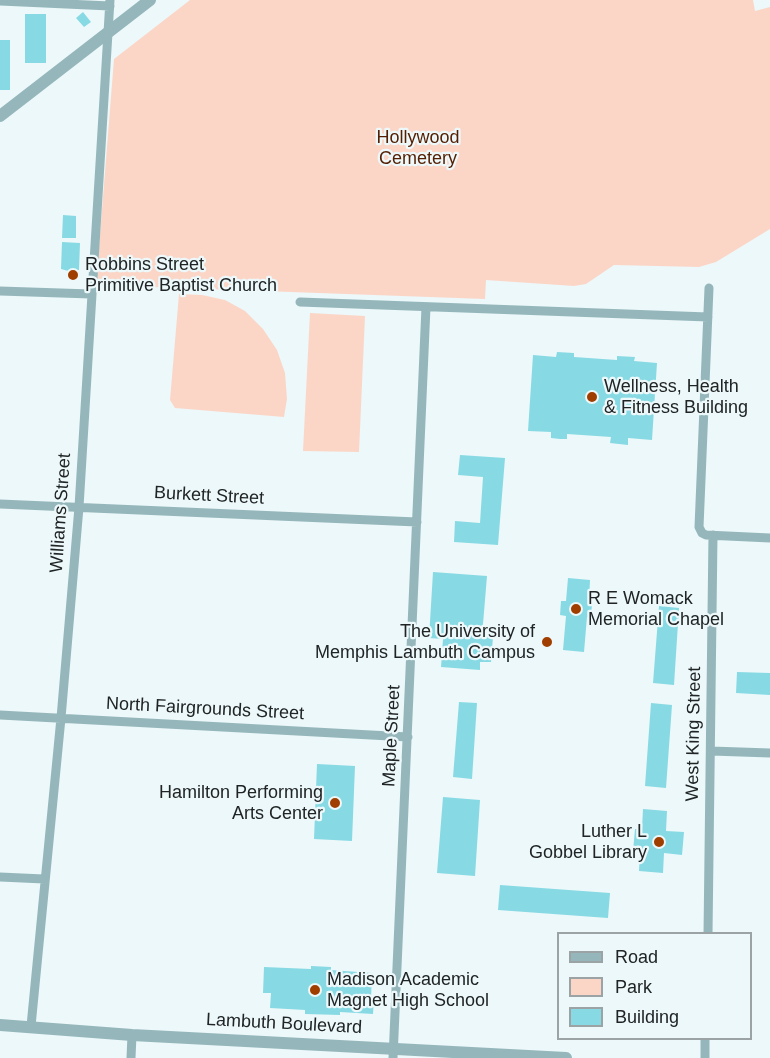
<!DOCTYPE html>
<style>
body{margin:0}
#map{position:relative;width:770px;height:1058px;overflow:hidden;background:#edf8fa;font-family:Helvetica,sans-serif}
canvas{display:block}
.legend{position:absolute;left:557px;top:932px;width:195px;height:108px;box-sizing:border-box;background:#edf8fa;border:2px solid #9ba3a4;margin:0;padding:8px 10px;list-style:none;font-size:18px;color:#202424}
.legend li{display:flex;align-items:center;gap:12px;height:30px}
.legend b{width:30px;border:2px solid #9ba3a4}
</style>
<div id="map">
<canvas width="770" height="1058"></canvas>
<ul class="legend">
<li><b style="height:8px;background:#95b7bb"></b>Road</li>
<li><b style="height:16px;background:#fbd6c7"></b>Park</li>
<li><b style="height:16px;background:#87dae3"></b>Building</li>
</ul>
</div>
<script>
const ctx = document.querySelector('canvas').getContext('2d');
ctx.lineJoin = 'round';
function fill(path, color) { ctx.fillStyle = color; ctx.fill(path, 'evenodd'); }
const toPath = rows => new Path2D(rows.map(r => 'M' + r).join(''));
function strokePath(path, color, width, dash) { ctx.strokeStyle = color; ctx.lineWidth = width; ctx.lineCap = dash ? 'butt' : 'round'; ctx.setLineDash(dash || []); ctx.stroke(path); }
function drawText(font, color, halo, rows, align = 'center') {
  ctx.font = font + ' Helvetica,sans-serif'; ctx.lineWidth = 4.5; ctx.setLineDash([]); ctx.textBaseline = 'middle'; ctx.strokeStyle = halo; ctx.fillStyle = color; for (const [text, x, y, turn = 0] of rows) {
    ctx.save(); ctx.translate(x, y); ctx.rotate((+turn || 0) * Math.PI / 180); ctx.textAlign = isNaN(turn) ? turn : align; if (halo) ctx.strokeText(text, 0, 0); ctx.fillText(text, 0, 0); ctx.restore();
  }
}
fill(toPath([
 [190,0,753,0,755,11,770,7,770,229,716,262,699,267,614,265,586,284,574,286,486,280,485,299,96,285,114,59],
 [179,294,202,295,225,300,245,311,263,329,277,350,285,373,287,399,284,417,175,408,170,400],
 [310,313,365,316,359,452,303,451]
]), '#fbd6c7');
fill(toPath([
 [83,12,91,22,84,27,76,18],
 [25,14,46,14,46,63,25,63],
 [0,40,10,40,10,90,0,90],
 [63,215,76,216,76,238,62,238],
 [62,242,80,243,79,270,72,270,72,272,61,269],
 [557,352,574,353,574,357,617,360,617,356,635,357,634,361,657,363,652,440,628,438,628,445,610,443,611,437,567,434,567,439,560,439,551,438,551,432,528,431,533,355,556,357],
 [460,455,505,458,498,545,454,542,455,521,480,523,483,477,458,475],
 [433,572,487,576,482,636,493,637,491,662,480,662,480,670,441,667,443,639,429,638],
 [568,578,590,580,589,603,592,603,591,618,587,617,584,652,563,650,566,616,560,615,561,601,566,601],
 [659,606,679,608,674,685,653,683],
 [737,672,770,673,770,695,736,693],
 [459,702,477,703,472,779,453,777],
 [651,703,672,705,666,788,645,786],
 [317,764,355,766,352,841,314,839],
 [443,797,480,800,475,876,437,873],
 [643,809,667,811,666,831,684,832,682,855,664,853,663,873,639,871,640,852,633,851,635,829,642,829],
 [500,885,610,893,608,918,498,910],
 [311,966,331,967,331,970,372,973,371,999,374,999,373,1014,340,1012,340,1015,305,1014,305,1010,270,1008,271,993,263,993,264,967,311,969]
]), '#87dae3');
strokePath(toPath([
 [0,1,110,6],
 [709,288,699,527,702,533,706,535,770,538],
 [0,291,91,294],
 [300,302,708,317],
 [0,504,417,522],
 [0,715,408,737],
 [711,751,770,753],
 [0,877,44,879],
 [708,934,713,535],
 [31,1026,61,718,79,507,110,0],
 [131,1058,132,1035],
 [393,1058,426,307],
 [705,1058,705,1038]
]), '#95b7bb', 9);
strokePath(toPath([
 [0,116,150,0],
 [0,1025,132,1035,566,1058]
]), '#95b7bb', 12);
for (const [x, y, r, color] of [
 [73,275,6,"#a03e00"],
 [592,397,6,"#a03e00"],
 [576,609,6,"#a03e00"],
 [547,642,6,"#a03e00"],
 [335,803,6,"#a03e00"],
 [659,842,6,"#a03e00"],
 [315,990,6,"#a03e00"]
]) { const dot = new Path2D(); dot.arc(x, y, r, 0, 2 * Math.PI); ctx.fillStyle = color; ctx.fill(dot); strokePath(dot, '#edf8fa', 2); }
drawText('18px', '#551e01', '#edf8fa', [
 ["Hollywood",418,138],
 ["Cemetery",418,159]
]);
drawText('18px', '#202424', '#edf8fa', [
 ["Robbins Street",85,265],
 ["Primitive Baptist Church",85,286],
 ["Wellness, Health",604,387],
 ["& Fitness Building",604,408],
 ["R E Womack",588,599],
 ["Memorial Chapel",588,620],
 ["The University of",535,632,"right"],
 ["Memphis Lambuth Campus",535,653,"right"],
 ["Hamilton Performing",323,793,"right"],
 ["Arts Center",323,814,"right"],
 ["Luther L",647,832,"right"],
 ["Gobbel Library",647,853,"right"],
 ["Madison Academic",327,980],
 ["Magnet High School",327,1001]
], 'left');
drawText('18px', '#202424', '#edf8fa', [
 ["Burkett Street",209,496,3],
 ["Williams Street",61,513,-86],
 ["North Fairgrounds Street",205,709,3],
 ["West King Street",694,734,-89],
 ["Maple Street",392,736,-87],
 ["Lambuth Boulevard",284,1024,3]
]);
</script>
